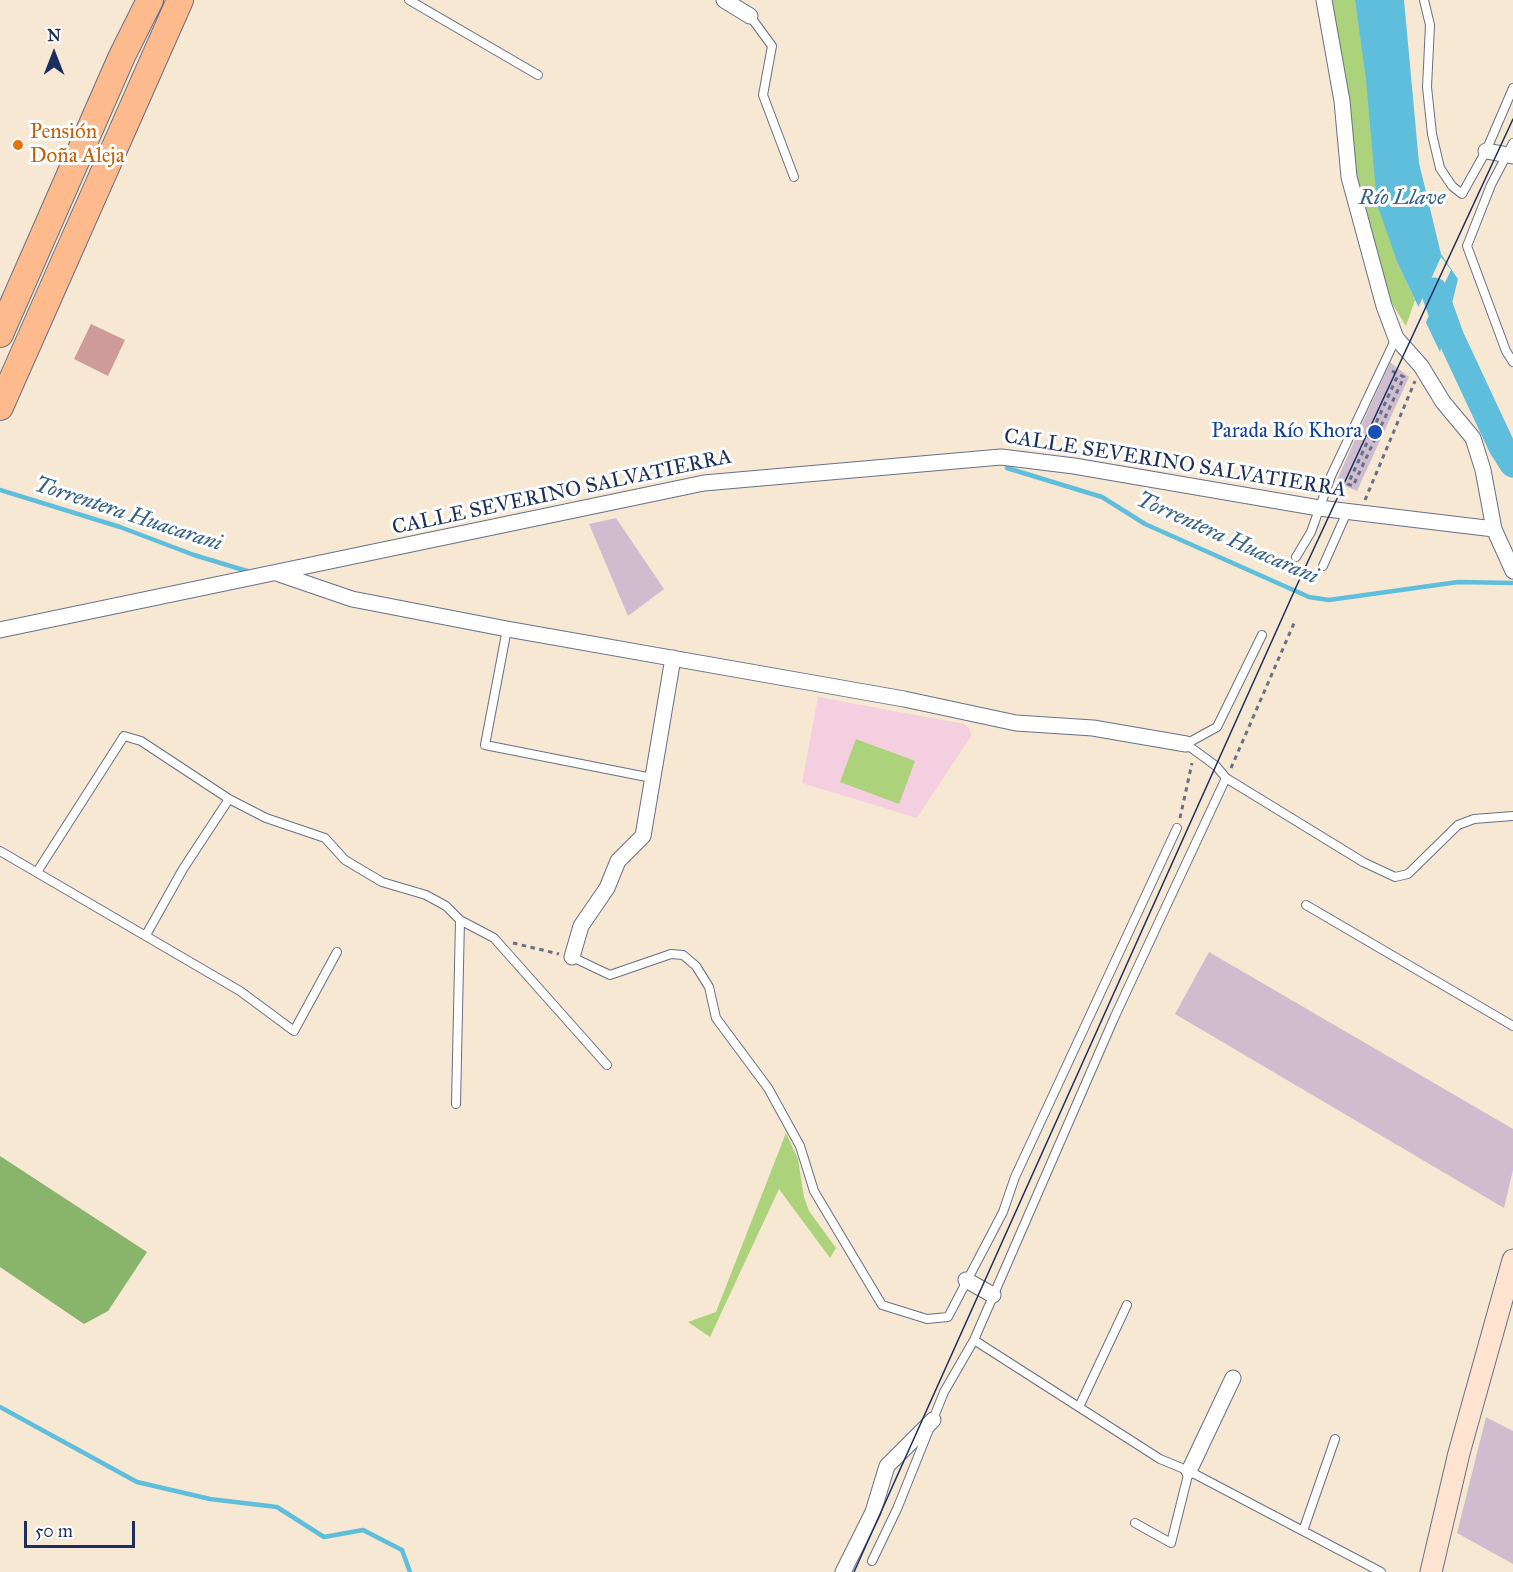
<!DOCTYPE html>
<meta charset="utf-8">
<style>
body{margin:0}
#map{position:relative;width:1513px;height:1572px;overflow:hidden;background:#f6e8d3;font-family:"IM FELL Great Primer",serif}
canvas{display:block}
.north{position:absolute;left:24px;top:24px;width:60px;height:60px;-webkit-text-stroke:4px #fff;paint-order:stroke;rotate:0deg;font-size:16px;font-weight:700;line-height:24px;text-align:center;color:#1b2f5e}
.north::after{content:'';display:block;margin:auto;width:21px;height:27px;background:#1b2f5e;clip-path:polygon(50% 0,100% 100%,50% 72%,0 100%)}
.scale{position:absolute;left:24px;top:1521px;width:111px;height:27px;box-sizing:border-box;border:3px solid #1b2f5e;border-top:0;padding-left:8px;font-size:18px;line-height:21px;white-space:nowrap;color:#1b2f5e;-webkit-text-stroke:4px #fff;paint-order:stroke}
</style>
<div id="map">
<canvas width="1513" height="1572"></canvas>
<div class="north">N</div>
<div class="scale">50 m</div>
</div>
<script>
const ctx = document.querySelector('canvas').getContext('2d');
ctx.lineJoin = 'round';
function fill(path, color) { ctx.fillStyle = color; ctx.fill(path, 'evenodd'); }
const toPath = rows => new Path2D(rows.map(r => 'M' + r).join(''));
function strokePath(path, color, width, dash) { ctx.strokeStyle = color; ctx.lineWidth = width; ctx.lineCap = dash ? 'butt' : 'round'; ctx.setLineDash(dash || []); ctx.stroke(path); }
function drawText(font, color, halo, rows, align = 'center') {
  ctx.font = font + ' "IM FELL Great Primer",serif'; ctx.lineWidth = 6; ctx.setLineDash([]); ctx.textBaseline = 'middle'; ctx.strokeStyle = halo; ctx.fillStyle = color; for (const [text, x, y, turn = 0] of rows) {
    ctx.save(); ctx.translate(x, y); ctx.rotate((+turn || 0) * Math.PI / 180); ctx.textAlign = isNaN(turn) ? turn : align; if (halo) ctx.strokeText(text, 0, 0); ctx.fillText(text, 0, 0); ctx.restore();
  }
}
fill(toPath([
 [818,697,964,724,970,729,971,736,917,818,802,783]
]), '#f3cfe0');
fill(toPath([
 [1390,362,1409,377,1357,491,1336,482],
 [616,518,664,589,628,616,589,524],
 [1209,952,1513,1129,1513,1170,1504,1208,1175,1014],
 [1486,1417,1513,1431,1513,1564,1457,1533]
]), '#cfbdcf');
fill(toPath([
 [1330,0,1355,0,1398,264,1415,300,1406,326,1385,292,1360,193],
 [856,739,915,761,899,804,840,782],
 [786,1133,798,1159,804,1197,809,1211,836,1248,830,1258,779,1189,710,1337,688,1322,716,1312]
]), '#acd27c');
fill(toPath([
 [0,1156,147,1252,108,1311,84,1324,0,1267]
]), '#89b46c');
fill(toPath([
 [1355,0,1404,0,1419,163,1441,254,1458,279,1440,352,1398,264,1377,204,1366,79]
]), '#5ebedc');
fill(toPath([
 [1441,257,1451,270,1424,326,1417,310]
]), '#f6e8d3');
strokePath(toPath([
 [1007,468,1102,497,1145,524,1309,597,1329,600,1458,582,1513,583],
 [0,490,120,527,194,555,247,571],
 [0,1407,137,1482,210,1499,277,1507,324,1537,363,1530,402,1550,410,1572]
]), '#5ebedc', 4.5);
strokePath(toPath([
 [1434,291,1451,338,1502,447,1513,464]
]), '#5ebedc', 27);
fill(toPath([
 [91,324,125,340,108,376,74,359]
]), '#cf9b9a');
const service = toPath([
 [409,0,538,75],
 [1424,0,1430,25,1427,87,1432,134,1440,168,1452,186,1462,194,1486,151,1513,88],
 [750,16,772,46,763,95,794,177],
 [1513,143,1491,185,1467,246,1506,351,1513,362],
 [1296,557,1311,532,1331,476,1396,338],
 [1323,566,1347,512],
 [507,629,485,745,652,778],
 [1262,635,1217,727,1186,744,1216,766,1226,778,1363,862,1395,877,1408,874,1458,825,1474,819,1513,816],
 [0,851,240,991,294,1031,337,952],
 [37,872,124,736,141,741,229,799,266,818,325,838,345,860,382,882,426,895,446,906,460,920,494,938,607,1065],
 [1306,905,1513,1026],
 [146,935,183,869,229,799],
 [572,957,610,975,671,954,683,955,696,966,709,987,716,1018,768,1088,800,1146,814,1191,882,1305,927,1319,948,1317,1003,1212,1015,1177,1177,828],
 [456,1104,460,920],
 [974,1340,1160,1459,1189,1471,1381,1572],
 [1079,1407,1127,1305],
 [1135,1523,1171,1543,1189,1471],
 [1303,1531,1335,1439],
 [872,1561,897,1509,944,1392,974,1340,1115,1016,1226,778]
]);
const minor = toPath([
 [724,0,750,16],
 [1324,0,1342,101,1349,177,1384,306,1396,338,1421,366,1443,402,1473,438,1483,470,1494,529,1513,571],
 [1486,151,1513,156],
 [279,574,352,599,507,629,904,699,1016,723,1093,728,1186,744],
 [0,630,704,483,1001,457,1074,466,1319,508,1494,529],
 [572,957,581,926,607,888,618,861,643,836,673,658],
 [966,1280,993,1295],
 [1189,1471,1233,1378],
 [843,1572,873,1512,887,1466,933,1420]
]);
const secondary = toPath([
 [1431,1572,1459,1453,1513,1260]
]);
const trunk = toPath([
 [0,334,122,56,150,0],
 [0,407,180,0]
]);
strokePath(service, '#687087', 10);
strokePath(minor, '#687087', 17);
strokePath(secondary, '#687087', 23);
strokePath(trunk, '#687087', 28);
strokePath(toPath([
 [1392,371,1404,377,1353,486,1348,484,1398,375],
 [1365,500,1415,381],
 [1231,768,1295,621],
 [1180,818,1192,763],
 [513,943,559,954]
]), '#687087', 3, [4.5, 4.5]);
strokePath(service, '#fff', 8);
strokePath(minor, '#fff', 15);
strokePath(secondary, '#fee3d1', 21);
strokePath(trunk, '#fcba8d', 26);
strokePath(toPath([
 [854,1572,1297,585,1513,119]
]), '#1b2f5e', 1.5);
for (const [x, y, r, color] of [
 [18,145,6,"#e8710a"],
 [1375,432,8,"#1a4fb4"]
]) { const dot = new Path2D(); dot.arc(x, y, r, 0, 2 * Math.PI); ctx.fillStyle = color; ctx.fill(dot); strokePath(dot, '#fff', 2); }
drawText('21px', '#c56008', '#fff', [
 ["Pensión",30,133],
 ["Doña Aleja",30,157]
], 'left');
drawText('21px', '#164399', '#fff', [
 ["Parada Río Khora",1362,432]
], 'right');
drawText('21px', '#1b2f5e', '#fff', [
 ["CALLE SEVERINO SALVATIERRA",1175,464,9],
 ["CALLE SEVERINO SALVATIERRA",562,493,-12]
]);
drawText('italic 22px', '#32618a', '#fff', [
 ["Río Llave",1402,199],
 ["Torrentera Huacarani",128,515,18],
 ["Torrentera Huacarani",1227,539,24]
]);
</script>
